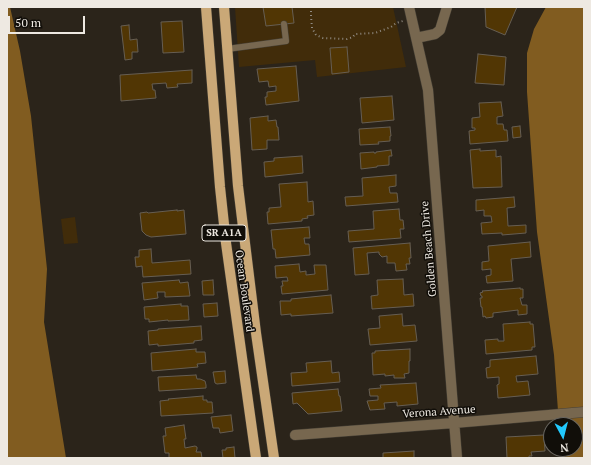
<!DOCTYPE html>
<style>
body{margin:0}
#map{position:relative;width:591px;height:465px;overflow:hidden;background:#2b241a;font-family:"PT Serif",serif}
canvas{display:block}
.frame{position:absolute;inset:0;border:8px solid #eee9e2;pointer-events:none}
.north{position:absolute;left:543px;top:417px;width:40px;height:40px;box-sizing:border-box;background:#110e09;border:1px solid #696660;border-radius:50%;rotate:173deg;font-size:11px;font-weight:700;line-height:16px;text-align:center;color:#eee9e2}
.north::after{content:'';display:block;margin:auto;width:14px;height:18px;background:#22c9fd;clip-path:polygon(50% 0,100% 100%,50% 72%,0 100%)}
.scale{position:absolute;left:8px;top:16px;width:77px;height:18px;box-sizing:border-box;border:2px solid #eee9e2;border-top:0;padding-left:5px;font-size:12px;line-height:14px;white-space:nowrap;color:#eee9e2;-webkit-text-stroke:3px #110e09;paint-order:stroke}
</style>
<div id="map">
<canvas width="591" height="465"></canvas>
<div class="frame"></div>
<div class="north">N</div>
<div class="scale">50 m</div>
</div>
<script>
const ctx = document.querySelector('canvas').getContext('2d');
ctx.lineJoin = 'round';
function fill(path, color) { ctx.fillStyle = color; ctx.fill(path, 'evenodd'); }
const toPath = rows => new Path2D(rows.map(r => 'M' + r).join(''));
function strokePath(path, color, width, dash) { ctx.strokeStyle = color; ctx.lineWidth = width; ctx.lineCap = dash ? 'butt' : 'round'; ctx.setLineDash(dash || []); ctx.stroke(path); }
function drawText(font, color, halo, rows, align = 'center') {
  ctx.font = font + ' "PT Serif",serif'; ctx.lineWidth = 3; ctx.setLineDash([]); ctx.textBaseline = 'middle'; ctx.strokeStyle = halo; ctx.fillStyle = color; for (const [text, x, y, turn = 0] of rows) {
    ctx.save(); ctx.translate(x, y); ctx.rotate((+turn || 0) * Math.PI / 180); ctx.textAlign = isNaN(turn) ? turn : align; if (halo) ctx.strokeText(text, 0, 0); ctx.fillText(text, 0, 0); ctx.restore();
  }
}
fill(toPath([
 [235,7,393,7,406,67,317,77,315,60,239,67],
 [75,217,78,243,64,244,61,219]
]), '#412c0a');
fill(toPath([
 [7,7,10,7,20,51,31,116,47,269,44,322,66,458,7,458],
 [546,7,584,7,584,115,583,119,584,137,584,458,562,458,561,449,575,449,575,425,559,425,554,355,537,232,527,92,527,53,534,29]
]), '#815c20');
const building = toPath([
 [263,7,292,7,294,23,266,26,263,7],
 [485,7,517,7,505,35,486,27,485,7],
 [182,21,184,52,163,53,161,22,182,21],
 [129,25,130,40,137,39,138,52,132,52,132,59,125,60,121,26,129,25],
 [347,47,349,72,332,74,330,48,347,47],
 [478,54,506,57,504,85,475,83,478,54],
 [296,66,299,101,266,105,265,97,267,97,267,92,276,91,276,86,269,87,268,81,259,82,257,69,296,66],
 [192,70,192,83,177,84,178,87,167,88,166,83,152,84,153,90,155,90,156,98,121,101,120,75,192,70],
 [392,96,394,120,362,123,360,98,392,96],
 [501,102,503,116,497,117,497,124,503,124,504,130,507,130,508,141,470,144,469,131,475,130,475,128,472,128,472,118,480,117,479,103,501,102],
 [268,116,268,121,276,120,277,127,278,127,279,140,267,140,267,149,252,150,250,118,268,116],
 [520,126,521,137,513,138,512,127,520,126],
 [390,127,391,136,390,136,390,141,378,142,379,144,360,145,359,129,390,127],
 [480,149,480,151,496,150,496,157,501,156,502,187,473,188,470,150,480,149],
 [391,150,392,156,389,156,389,165,377,166,377,167,361,169,360,153,374,152,374,153,376,153,376,152,391,150],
 [302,156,303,173,265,177,264,162,274,161,274,158,302,156],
 [396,175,396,186,389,187,390,193,397,193,398,202,346,206,345,197,363,196,362,178,396,175],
 [307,182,308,202,313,201,314,215,307,216,308,218,302,219,302,221,268,224,267,212,269,212,269,208,281,207,279,184,307,182],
 [514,197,515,207,507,208,508,226,526,225,526,233,502,235,502,233,482,234,481,223,492,222,491,216,484,216,484,210,476,211,476,200,514,197],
 [399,209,400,220,403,220,404,229,400,229,401,238,349,242,348,231,374,229,373,211,399,209],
 [177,210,177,211,184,210,186,234,151,237,146,235,142,231,140,213,147,212,148,213,177,210],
 [309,227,310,238,304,238,305,244,309,244,310,255,276,258,275,249,273,249,271,230,309,227],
 [530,242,531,257,511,259,513,281,487,283,486,276,491,275,491,269,482,270,482,262,489,261,488,246,530,242],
 [410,243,411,258,409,258,410,264,406,264,407,270,396,271,395,263,387,263,387,256,382,257,379,254,379,252,367,253,369,274,355,275,353,248,410,243],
 [151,249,152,263,190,260,191,274,143,277,142,266,136,267,135,257,139,257,139,250,151,249],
 [299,264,300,272,306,271,306,275,315,274,314,265,326,265,328,290,282,294,281,286,283,286,282,281,288,281,287,277,276,278,275,266,299,264],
 [403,279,404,295,413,294,414,306,372,309,371,296,378,295,377,280,403,279],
 [179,280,180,283,188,282,190,296,165,297,165,292,157,292,158,298,144,300,142,283,179,280],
 [213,280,214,295,203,295,202,281,213,280],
 [520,288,520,289,523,289,523,298,520,298,522,305,527,305,527,314,518,315,518,310,493,313,493,317,486,318,485,316,483,317,482,307,481,307,480,298,482,298,482,296,481,296,480,293,483,292,482,291,520,288],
 [331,295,333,313,291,316,291,314,281,315,280,301,291,301,291,299,331,295],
 [217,303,218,316,204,317,203,304,217,303],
 [181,304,181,306,188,306,189,320,168,321,168,320,149,322,149,319,145,319,144,307,181,304],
 [402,314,403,326,415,325,417,341,370,345,368,329,380,328,379,316,402,314],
 [530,322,530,324,533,324,535,347,532,347,532,350,486,354,485,340,498,339,498,341,504,341,503,324,530,322],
 [201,326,202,340,194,341,194,343,158,346,158,344,149,345,148,331,158,330,158,329,201,326],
 [196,349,196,352,205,352,206,363,197,364,198,367,152,371,151,353,196,349],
 [410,349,410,361,409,361,409,373,404,374,405,378,394,378,394,375,385,376,385,374,373,375,372,353,375,353,375,351,410,349],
 [536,356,538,374,516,376,517,382,528,381,530,395,498,398,497,385,499,384,499,377,487,378,486,368,490,367,490,360,536,356],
 [331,361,332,373,339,372,340,382,292,386,291,373,307,372,306,363,331,361],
 [225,371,226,383,217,384,215,383,213,372,225,371],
 [196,375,197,379,200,379,205,381,206,385,206,388,159,391,158,377,196,375],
 [416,383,418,404,397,406,397,402,384,403,385,409,370,410,367,401,378,400,378,396,370,396,369,389,381,388,380,385,416,383],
 [338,389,339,396,340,396,342,411,308,414,297,403,293,404,292,393,338,389],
 [203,396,203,400,207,400,207,402,212,402,213,413,161,416,160,401,169,400,168,399,203,396],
 [231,415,233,431,220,433,219,428,213,428,211,417,231,415],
 [184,425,186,439,184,439,185,448,195,446,197,447,197,449,196,452,201,452,202,458,169,458,169,453,165,453,163,436,166,436,165,428,184,425],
 [544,435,545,451,531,452,532,456,529,456,529,458,507,458,506,437,544,435],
 [234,447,235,458,223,458,222,450,226,450,226,448,234,447],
 [414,451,414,458,383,458,383,453,414,451]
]);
fill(building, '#513604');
strokePath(building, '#665e53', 1);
const lane = toPath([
 [227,49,286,41,284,24]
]);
const street = toPath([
 [409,7,428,90,457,458],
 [416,38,435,34,440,30,447,7],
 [295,435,454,423,584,412]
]);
const primary = toPath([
 [206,7,220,187,226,243,256,458],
 [224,7,238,186,256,333,274,458]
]);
strokePath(lane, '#464036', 7);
strokePath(street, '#464036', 11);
strokePath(primary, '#464036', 11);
strokePath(toPath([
 [311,7,311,16,312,28,316,35,323,38,347,39,353,37,355,34,375,33,391,27,396,23,403,21]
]), '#918b82', 2, [1, 3]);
strokePath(lane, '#77674f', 6);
strokePath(street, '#77674f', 10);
strokePath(primary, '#caa877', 10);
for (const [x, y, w] of [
 [224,233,44]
]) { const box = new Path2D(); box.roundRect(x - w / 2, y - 8, w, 16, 3); ctx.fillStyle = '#110e09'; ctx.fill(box); strokePath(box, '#eee9e2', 1); }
drawText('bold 10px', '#eee9e2', null, [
 ["SR A1A",224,233]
]);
drawText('11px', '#eee9e2', '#110e09', [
 ["Golden Beach Drive",429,249,-95],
 ["Ocean Boulevard",244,291,82],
 ["Verona Avenue",439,412,-4]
]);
</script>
